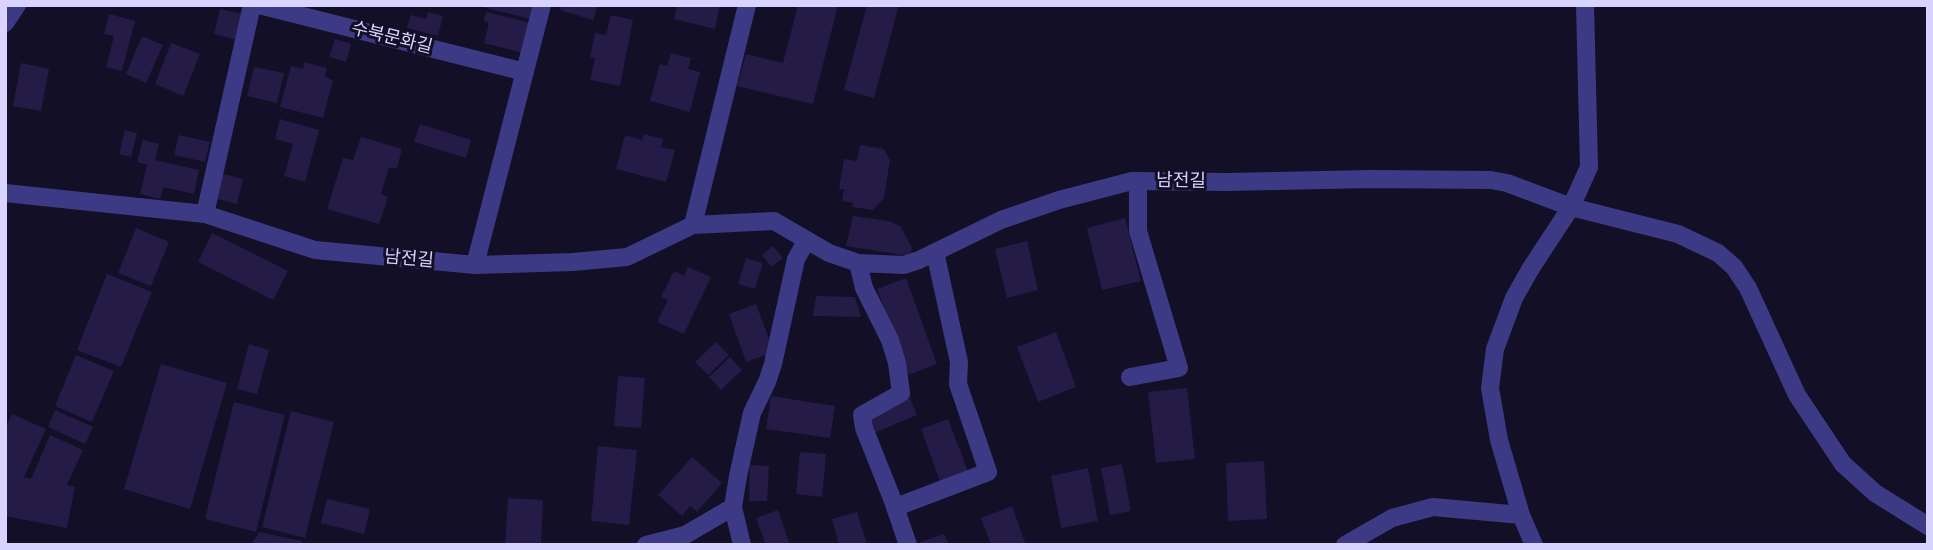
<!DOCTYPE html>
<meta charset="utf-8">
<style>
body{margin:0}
#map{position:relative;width:1933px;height:550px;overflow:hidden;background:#130f26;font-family:"Work Sans",sans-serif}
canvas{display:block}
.frame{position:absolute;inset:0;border:7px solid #d9d4ff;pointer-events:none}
</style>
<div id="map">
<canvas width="1933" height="550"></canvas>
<div class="frame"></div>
</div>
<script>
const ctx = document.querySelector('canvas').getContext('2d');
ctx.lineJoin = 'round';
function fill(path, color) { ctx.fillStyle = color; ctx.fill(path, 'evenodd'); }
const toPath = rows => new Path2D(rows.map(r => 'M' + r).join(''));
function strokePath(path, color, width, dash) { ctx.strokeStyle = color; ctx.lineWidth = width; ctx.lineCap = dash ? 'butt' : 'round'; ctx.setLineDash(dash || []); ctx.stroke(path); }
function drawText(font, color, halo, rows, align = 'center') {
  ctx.font = font + ' "Work Sans","Noto Sans KR",sans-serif'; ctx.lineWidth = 6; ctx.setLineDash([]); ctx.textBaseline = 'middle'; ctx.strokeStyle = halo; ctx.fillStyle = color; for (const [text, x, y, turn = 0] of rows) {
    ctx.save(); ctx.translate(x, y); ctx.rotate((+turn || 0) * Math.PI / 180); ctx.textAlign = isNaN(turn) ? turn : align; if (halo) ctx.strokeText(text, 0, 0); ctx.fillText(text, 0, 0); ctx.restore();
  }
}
fill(toPath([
 [487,5,535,5,531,19,486,8],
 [562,5,598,5,593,20,560,10],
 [677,5,720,5,715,29,674,19],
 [798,5,838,5,813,104,737,86,746,54,783,63],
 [867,5,899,5,874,98,844,90],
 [220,9,243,14,237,40,214,34],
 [428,12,443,16,438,36,407,28,411,15,426,19],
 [486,12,531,23,523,53,484,43,489,23,484,21],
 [109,14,135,21,122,71,106,67,114,36,104,34],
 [611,15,633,20,620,86,590,80,595,58,590,57,595,33,606,35],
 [142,36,163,45,146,83,126,74],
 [335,39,351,44,346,62,329,57],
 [171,43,200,54,183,96,155,84],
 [671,53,691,58,688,69,700,72,690,112,650,101,660,64,667,66],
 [304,62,327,68,325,76,333,81,323,118,280,107,291,66,303,69],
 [21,63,49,69,41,111,13,106],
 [254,67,284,73,277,103,247,96],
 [280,119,319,130,305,182,284,176,293,144,275,139],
 [420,124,471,140,466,158,414,142],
 [125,130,137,133,131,157,119,154],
 [644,134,663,139,661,147,675,150,666,182,616,169,625,135,642,140],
 [179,135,210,142,205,162,174,155],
 [361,137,402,149,397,168,389,168,381,194,388,197,379,224,327,209,343,158,353,160],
 [143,140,159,144,155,160,199,170,194,194,163,187,160,199,140,194,147,165,137,162],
 [860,145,884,149,890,160,884,198,873,210,852,207,853,203,842,201,844,189,839,189,844,159,857,161],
 [219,173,243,179,237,204,213,198],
 [853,216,889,221,900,226,912,247,910,256,846,246],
 [1125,218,1141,281,1102,290,1087,228],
 [136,228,169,242,151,286,118,273],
 [212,233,288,271,273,300,198,262],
 [1027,241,1038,290,1007,298,995,249],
 [773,246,783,258,771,267,762,255],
 [746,258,763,263,755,289,738,284],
 [688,267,711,277,684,334,657,322,668,300,661,297,674,271,684,276],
 [107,274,152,292,121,367,77,350],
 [906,278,937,364,908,375,877,289],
 [816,296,855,297,861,317,813,316],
 [756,304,771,344,768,354,746,362,729,314],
 [1056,332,1076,387,1038,402,1017,347],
 [716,342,729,355,708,375,695,362],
 [249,344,269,350,257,394,237,389],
 [76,355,114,371,92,422,55,406],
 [730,357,742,370,721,390,709,377],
 [161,364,227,383,190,509,124,489],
 [618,376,645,378,641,428,614,426],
 [1187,388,1195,459,1156,463,1148,392],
 [771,396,835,406,830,438,766,429],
 [910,398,917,415,874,433,867,417],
 [234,402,285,415,256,532,205,519],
 [55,410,93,427,85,444,48,427],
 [291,411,334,422,305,538,262,527],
 [12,414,46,429,24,477,31,479,50,435,83,450,67,485,75,487,67,528,5,516,5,430],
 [948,419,969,474,941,484,921,429],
 [598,446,637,450,629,525,591,521],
 [800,452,826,454,822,497,796,494],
 [692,457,722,483,697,512,690,506,682,516,658,495],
 [1264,461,1267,519,1228,521,1226,463],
 [1122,464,1131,511,1110,515,1101,468],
 [750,465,769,466,767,501,749,501],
 [1088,468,1098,521,1061,528,1051,476],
 [508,498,543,500,541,545,505,545],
 [327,499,370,509,364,534,321,523],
 [1012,506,1026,545,991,545,981,518],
 [778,510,790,545,766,545,756,518],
 [857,512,867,545,839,545,832,519],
 [259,532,302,541,301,545,251,545],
 [944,534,949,545,921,545,920,542]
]), '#241b47');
strokePath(toPath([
 [259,5,525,72],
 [5,23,17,5],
 [5,193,205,214,315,250,475,265,573,262,627,257,693,225,774,221,829,253,858,263,904,265,919,260,1001,220,1059,200,1132,181,1227,182,1370,179,1491,180,1507,183,1571,207,1678,234,1718,253,1734,267,1748,288,1797,395,1843,464,1875,493,1928,526],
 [205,214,252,5],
 [693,225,747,5],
 [858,263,864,288,890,340,897,363,901,393,862,415,864,428,893,501,908,545],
 [475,265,542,5],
 [1130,377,1179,368,1138,231,1138,181],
 [896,507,988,472,958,384,959,362,935,252],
 [646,545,685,535,733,507],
 [742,545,733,507,738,476,752,413,767,382,773,364,796,259,807,240],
 [1345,545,1392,518,1433,507,1521,515],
 [1534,545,1521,515,1499,440,1490,388,1495,349,1514,298,1531,268,1571,207,1589,167,1585,5]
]), '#3d3a85', 18);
drawText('18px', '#d9d4ff', '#130f26', [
 ["수북문화길",392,38,14],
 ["남전길",1181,181,1],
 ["남전길",409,259,5]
]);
</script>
